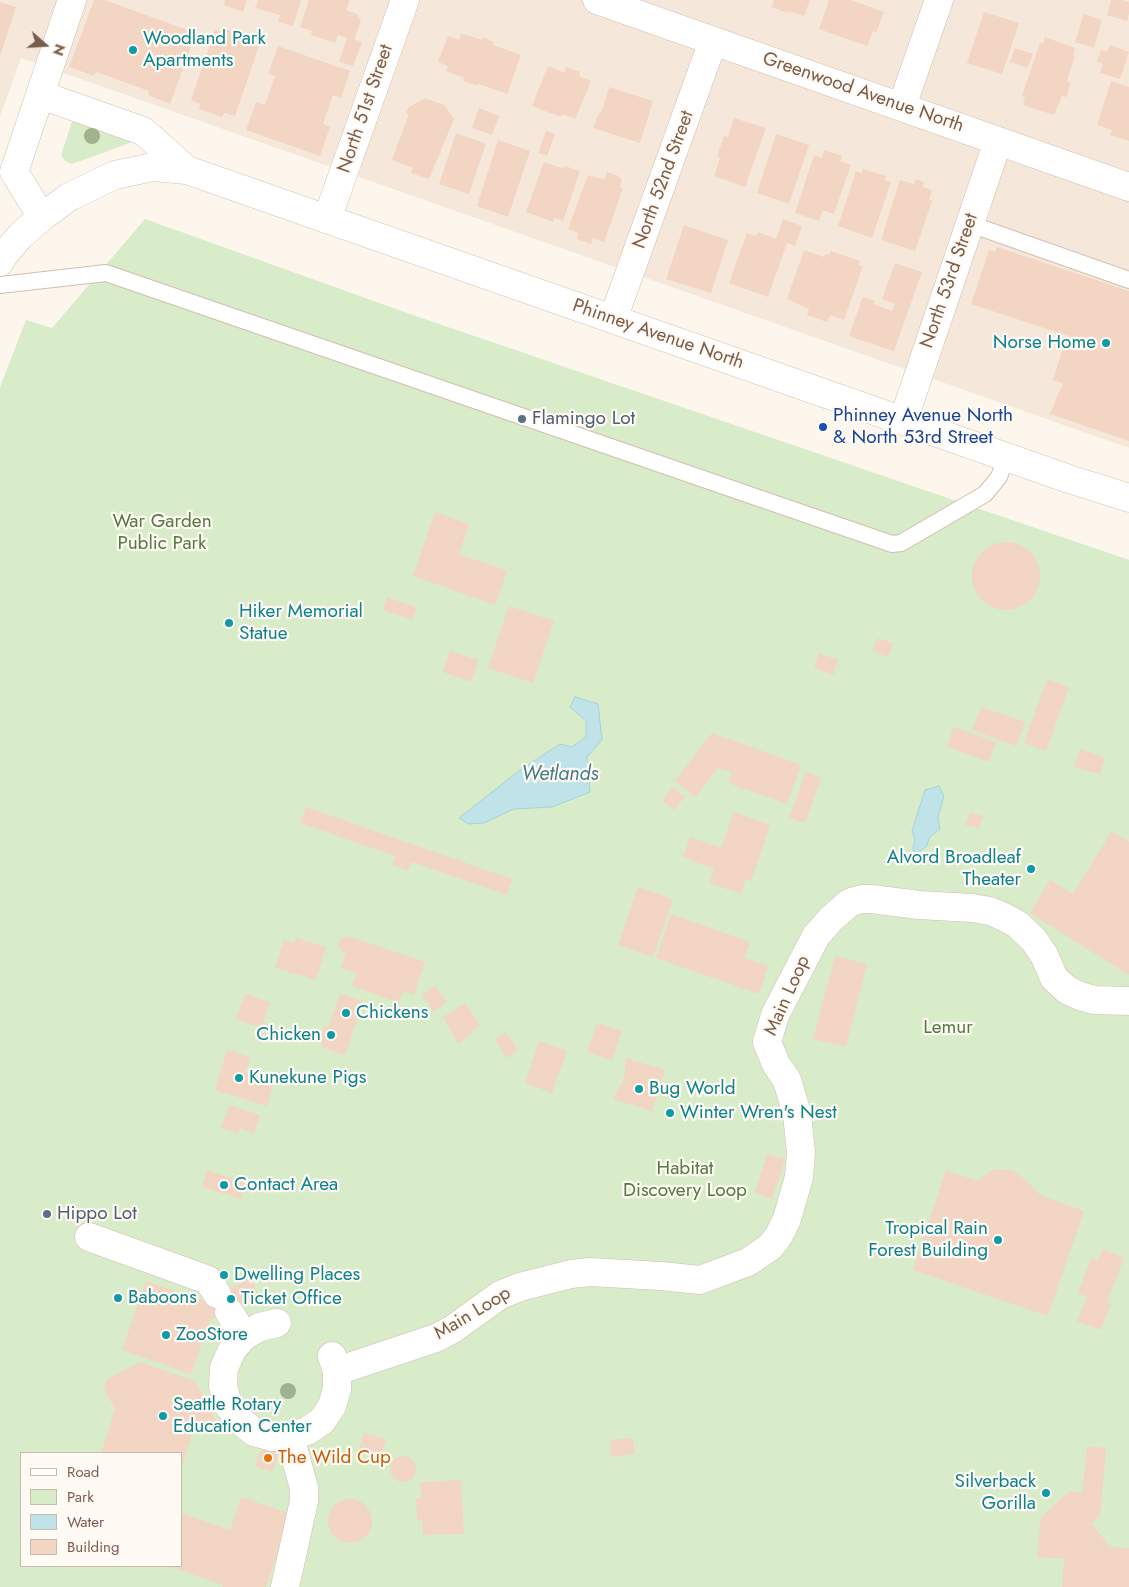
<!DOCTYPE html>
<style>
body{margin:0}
#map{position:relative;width:1129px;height:1587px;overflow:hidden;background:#fdf6ec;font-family:Jost,sans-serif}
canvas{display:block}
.legend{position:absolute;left:20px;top:1452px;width:162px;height:115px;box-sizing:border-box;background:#fffaf3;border:1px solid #cabbb1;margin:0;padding:6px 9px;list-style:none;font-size:15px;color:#7a5c4d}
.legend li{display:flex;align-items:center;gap:10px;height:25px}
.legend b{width:25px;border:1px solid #cabbb1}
.north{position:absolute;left:20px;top:20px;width:50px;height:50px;-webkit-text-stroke:4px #fffaf3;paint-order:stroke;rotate:109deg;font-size:14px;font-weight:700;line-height:20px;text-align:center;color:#7a5c4d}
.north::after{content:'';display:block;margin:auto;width:18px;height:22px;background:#7a5c4d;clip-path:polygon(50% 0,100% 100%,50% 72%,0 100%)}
</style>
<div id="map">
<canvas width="1129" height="1587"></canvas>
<ul class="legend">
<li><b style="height:6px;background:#fff"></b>Road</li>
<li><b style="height:14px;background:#d8ecc9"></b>Park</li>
<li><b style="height:14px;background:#bfe3e8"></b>Water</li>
<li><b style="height:14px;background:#f3d5c3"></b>Building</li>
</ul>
<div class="north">N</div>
</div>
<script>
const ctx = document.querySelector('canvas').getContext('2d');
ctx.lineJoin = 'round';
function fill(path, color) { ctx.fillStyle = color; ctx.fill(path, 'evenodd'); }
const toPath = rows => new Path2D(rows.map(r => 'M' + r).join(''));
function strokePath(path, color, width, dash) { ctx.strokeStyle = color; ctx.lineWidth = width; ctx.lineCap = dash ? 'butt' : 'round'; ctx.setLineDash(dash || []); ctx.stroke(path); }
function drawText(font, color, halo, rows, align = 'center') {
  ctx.font = font + ' Jost,sans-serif'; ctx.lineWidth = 4.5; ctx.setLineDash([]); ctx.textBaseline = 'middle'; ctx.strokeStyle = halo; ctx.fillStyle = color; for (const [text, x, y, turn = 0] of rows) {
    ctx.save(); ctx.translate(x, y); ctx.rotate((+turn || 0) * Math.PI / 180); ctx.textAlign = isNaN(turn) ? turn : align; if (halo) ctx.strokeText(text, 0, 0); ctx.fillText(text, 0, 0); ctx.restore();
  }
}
fill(toPath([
 [0,0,1129,0,1129,448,21,58,0,117]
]), '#f5e8da');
fill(toPath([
 [73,118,138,140,72,164,65,161,61,155],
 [145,219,410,314,1129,560,1129,1587,0,1587,0,387,26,320,52,328],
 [21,1453,181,1453,181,1566,21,1566]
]), '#d8ecc9');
const water = toPath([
 [575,697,598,704,602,740,587,757,590,792,552,807,514,809,484,823,468,824,459,818,520,770,560,744,572,747,586,737,586,721,570,707,575,697],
 [939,786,944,796,938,817,940,829,929,838,927,846,915,855,913,849,915,840,912,831,925,790,939,786]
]);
fill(water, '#bfe3e8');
strokePath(water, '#a5d3da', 1);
fill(toPath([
 [94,0,104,0,196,33,170,104,148,95,149,91,96,72,94,76,69,67],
 [225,0,247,0,243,12,224,5],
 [258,0,301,0,293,26,278,22,280,15,255,8],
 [309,0,350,0,346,10,357,14,361,21,354,39,362,42,353,66,339,62,347,38,338,35,335,43,311,35,312,31,300,27],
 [774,0,810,0,804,16,788,11,787,13,772,7],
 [829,0,851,0,884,12,876,33,873,31,867,46,819,29],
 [1111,0,1122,0,1129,2,1129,13,1127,21,1107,15],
 [0,2,16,7,0,56],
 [984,12,1019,23,1002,74,967,63],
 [1084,14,1102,20,1094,48,1075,42],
 [227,29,250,37,248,42,259,46,235,116,224,113,222,117,199,109,200,104,191,100,215,30,225,34],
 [461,33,482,40,483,37,494,42,493,45,521,55,507,94,479,84,478,86,463,81,464,78,446,71,448,66,438,62,448,36,459,40],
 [1045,37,1075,48,1073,55,1075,56,1067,81,1071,83,1066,97,1062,96,1054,115,1023,105,1025,97,1022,96,1040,43,1043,44],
 [1110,45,1129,52,1120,79,1100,73,1103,64,1097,62,1101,50,1107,52],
 [278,46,350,71,341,98,333,95,323,124,330,127,320,156,246,130,256,102,265,105,275,76,268,74],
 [1015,48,1033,54,1027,68,1010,62],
 [548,66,564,73,566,67,580,72,579,76,591,81,575,119,562,114,561,117,532,106],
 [1111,81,1129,87,1129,141,1110,135,1112,130,1097,125],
 [609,87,653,101,640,143,593,128,599,113,602,111],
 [425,98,444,105,454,119,429,179,411,173,413,168,392,160,409,114,406,113,409,107],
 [479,108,499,116,492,135,472,128],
 [734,118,766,128,745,187,714,176,720,158,717,156,724,136,728,137],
 [546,131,555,134,547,156,538,153],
 [456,133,486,144,469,194,439,184],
 [776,134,809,145,789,204,757,193],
 [498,140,530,151,508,217,477,206],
 [824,150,842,156,840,161,851,165,834,214,823,210,819,221,795,213,814,155,822,158],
 [544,162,564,169,565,166,580,171,563,221,554,218,553,222,526,212],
 [863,169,886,176,885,180,891,182,872,238,838,226,856,171,862,173],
 [607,172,619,176,622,180,620,187,623,188,604,242,593,238,591,244,577,239,579,233,568,229,588,175,604,180],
 [916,179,924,182,923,187,932,190,929,200,932,201,915,251,881,240,900,180,914,184],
 [783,219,802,226,795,246,787,243,768,297,729,283,747,233,756,236,758,232,776,239],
 [684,225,728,240,711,293,666,279],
 [997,247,1129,291,1129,441,1050,414,1063,383,1053,380,1064,345,1080,351,1083,341,971,304,989,250,995,252],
 [804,250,824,257,825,254,829,255,831,251,860,261,859,265,863,266,844,320,830,315,827,322,807,315,809,309,787,299],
 [895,263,922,272,894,351,849,336,863,297,875,301,874,304,892,311,895,304,882,299],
 [435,512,469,524,459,554,507,571,495,605,413,576],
 '972 576a34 34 0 1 1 68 0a34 34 0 1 1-68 0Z',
 [387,597,417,608,412,620,383,610],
 [509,606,554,621,533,683,488,668],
 [877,638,893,643,888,657,873,651],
 [450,651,478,660,471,682,443,672],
 [819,653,838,660,833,675,814,668],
 [1047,679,1069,687,1046,751,1024,743],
 [981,707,1025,722,1017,746,972,730],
 [953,727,996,742,989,762,947,747],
 [712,733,801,765,787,804,728,783,732,772,718,768,695,797,675,781],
 [1080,749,1105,757,1100,774,1074,767],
 [806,772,821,778,805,823,789,818],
 [673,787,685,797,674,810,662,800],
 [306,807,512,879,507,895,412,862,408,870,392,865,395,856,300,823],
 [734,812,770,825,751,881,746,879,741,894,709,883,714,869,683,857,690,837,721,848],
 [970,812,983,816,979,829,965,825],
 [1112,831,1129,842,1129,975,1030,913,1050,880,1073,894],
 [638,887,673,899,653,957,618,945],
 [671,914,750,942,744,958,768,966,759,994,656,958],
 [348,936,425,962,414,995,403,991,399,1003,352,986,356,973,341,968,346,952,341,951,338,945,340,939],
 [296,938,326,947,316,980,275,968,284,940,294,943],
 [835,956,867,964,846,1047,813,1039],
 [435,986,447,1002,434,1011,422,995],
 [245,994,270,1002,262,1028,236,1019],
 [340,994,363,1001,345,1055,321,1047,323,1043,319,1042,324,1026,329,1027],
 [465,1003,480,1025,470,1031,472,1034,458,1044,443,1017],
 [597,1023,622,1031,612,1060,587,1052],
 [506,1032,518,1050,506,1058,495,1039],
 [539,1041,567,1051,552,1093,525,1083],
 [227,1050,250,1057,245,1073,274,1082,267,1106,215,1090],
 [626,1058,665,1070,652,1111,613,1099,624,1079],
 [229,1105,260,1115,254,1133,240,1128,238,1134,221,1128],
 [767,1154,785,1159,772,1199,755,1193],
 [994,1169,1012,1170,1027,1181,1040,1195,1084,1211,1048,1316,913,1270,946,1170,977,1181],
 [207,1170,246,1183,241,1199,202,1187],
 [1102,1249,1124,1258,1107,1302,1111,1304,1101,1330,1077,1321,1087,1297,1078,1293,1091,1258,1098,1261],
 [251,1279,260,1298,210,1320,191,1374,122,1350,146,1281,202,1300],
 [140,1362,195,1381,217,1423,192,1435,182,1466,181,1453,101,1453,115,1409,104,1389,106,1380],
 [364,1433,386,1439,381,1459,358,1452],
 [633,1438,635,1454,611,1457,610,1440],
 [263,1444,280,1450,272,1472,255,1466],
 [1087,1446,1106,1448,1100,1516,1091,1523,1110,1547,1129,1548,1129,1587,1062,1587,1064,1559,1037,1557,1041,1517,1070,1491,1082,1492],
 '390 1469a13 13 0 1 1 26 0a13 13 0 1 1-26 0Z',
 [461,1480,464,1534,423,1535,422,1520,417,1520,416,1498,421,1498,420,1482],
 [241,1497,291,1514,266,1587,222,1587,223,1585,169,1566,181,1566,181,1513,230,1530],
 '328 1521a22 22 0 1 1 44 0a22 22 0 1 1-44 0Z'
]), '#f3d5c3');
const lane = toPath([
 [970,224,1129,280],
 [0,285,106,273,892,544,901,543,985,494,999,477,1006,457]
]);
const street = toPath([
 [597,0,1129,187],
 [41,95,143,131,187,170],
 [902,106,939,0],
 [42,217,14,172,72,0],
 [327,219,405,0],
 [613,319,713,41],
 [903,421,998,141],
 [89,1237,208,1280,217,1294],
 [229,1312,244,1336],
 [277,1323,260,1327,244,1336,232,1350,224,1368,223,1386,228,1405,239,1420,254,1432,272,1437,290,1437,307,1431,322,1421,332,1406,337,1389,337,1371,332,1356],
 [337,1371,436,1338,453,1329,500,1295,520,1287,571,1274,590,1272,661,1276,700,1280,748,1262,770,1247,778,1237,787,1219,799,1177,801,1153,797,1114,787,1080,776,1064,767,1042,775,1015,816,936,831,919,848,904,854,901,862,899,871,899,919,905,972,908,990,911,1004,917,1017,924,1034,940,1044,955,1054,978,1067,990,1080,996,1094,1000,1129,1001],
 [285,1587,304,1501,304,1488,290,1437]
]);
const secondary = toPath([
 [0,262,3,256,21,235,42,217,69,197,115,175,153,167,187,170,1069,479,1129,498]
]);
strokePath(lane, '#d1beb0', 18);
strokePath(street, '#d1beb0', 29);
strokePath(secondary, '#d6c0b0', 29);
strokePath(lane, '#fff', 16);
strokePath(street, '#fff', 28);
strokePath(secondary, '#fff', 28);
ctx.fillStyle = '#a0b28e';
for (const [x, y] of [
 [92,136],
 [288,1391]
]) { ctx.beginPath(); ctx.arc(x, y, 8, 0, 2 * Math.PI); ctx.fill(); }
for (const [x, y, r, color] of [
 [133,50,5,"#0f9aa8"],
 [1106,343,5,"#0f9aa8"],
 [522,419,5,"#5c6f8a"],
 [823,427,5,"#1a4fb4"],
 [229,623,5,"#0f9aa8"],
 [1031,869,5,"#0f9aa8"],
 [346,1013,5,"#0f9aa8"],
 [331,1035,5,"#0f9aa8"],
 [239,1078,5,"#0f9aa8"],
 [639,1089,5,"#0f9aa8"],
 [670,1113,5,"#0f9aa8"],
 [224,1185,5,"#0f9aa8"],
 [47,1214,5,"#5c6f8a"],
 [998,1240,5,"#0f9aa8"],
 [224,1275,5,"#0f9aa8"],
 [118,1298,5,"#0f9aa8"],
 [231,1299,5,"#0f9aa8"],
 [166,1335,5,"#0f9aa8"],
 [163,1416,5,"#0f9aa8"],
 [268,1458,5,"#e8710a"],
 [1046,1493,5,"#0f9aa8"]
]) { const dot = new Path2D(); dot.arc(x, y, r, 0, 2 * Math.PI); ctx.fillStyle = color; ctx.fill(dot); strokePath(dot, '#fffaf3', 2); }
drawText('19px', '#0d838f', '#fffaf3', [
 ["Woodland Park",143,39],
 ["Apartments",143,61],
 ["Norse Home",1096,343,"right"],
 ["Hiker Memorial",239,612],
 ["Statue",239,634],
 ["Alvord Broadleaf",1021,858,"right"],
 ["Theater",1021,880,"right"],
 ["Chickens",356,1013],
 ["Chicken",321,1035,"right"],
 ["Kunekune Pigs",249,1078],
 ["Bug World",649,1089],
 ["Winter Wren's Nest",680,1113],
 ["Contact Area",234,1185],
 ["Tropical Rain",988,1229,"right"],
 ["Forest Building",988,1251,"right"],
 ["Dwelling Places",234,1275],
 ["Baboons",128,1298],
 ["Ticket Office",241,1299],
 ["ZooStore",176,1335],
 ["Seattle Rotary",173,1405],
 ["Education Center",173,1427],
 ["Silverback",1036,1482,"right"],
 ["Gorilla",1036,1504,"right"]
], 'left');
drawText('19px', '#7a5c4d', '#fffaf3', [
 ["Greenwood Avenue North",863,93,19],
 ["North 51st Street",366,109,-71],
 ["North 52nd Street",664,180,-70],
 ["North 53rd Street",950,281,-71],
 ["Phinney Avenue North",658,335,19],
 ["Main Loop",788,996,-66],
 ["Main Loop",473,1314,-31]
]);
drawText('19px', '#164399', '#fffaf3', [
 ["Phinney Avenue North",833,416],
 ["& North 53rd Street",833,438]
], 'left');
drawText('19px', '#4e5e75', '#fffaf3', [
 ["Flamingo Lot",532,419],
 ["Hippo Lot",57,1214]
], 'left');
drawText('19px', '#537a41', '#fffaf3', [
 ["War Garden",162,522],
 ["Public Park",162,544],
 ["Lemur",948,1028],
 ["Habitat",685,1169],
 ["Discovery Loop",685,1191]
]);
drawText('19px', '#c56008', '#fffaf3', [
 ["The Wild Cup",278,1458]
], 'left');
drawText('italic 20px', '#437c86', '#fffaf3', [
 ["Wetlands",560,775]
]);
</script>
